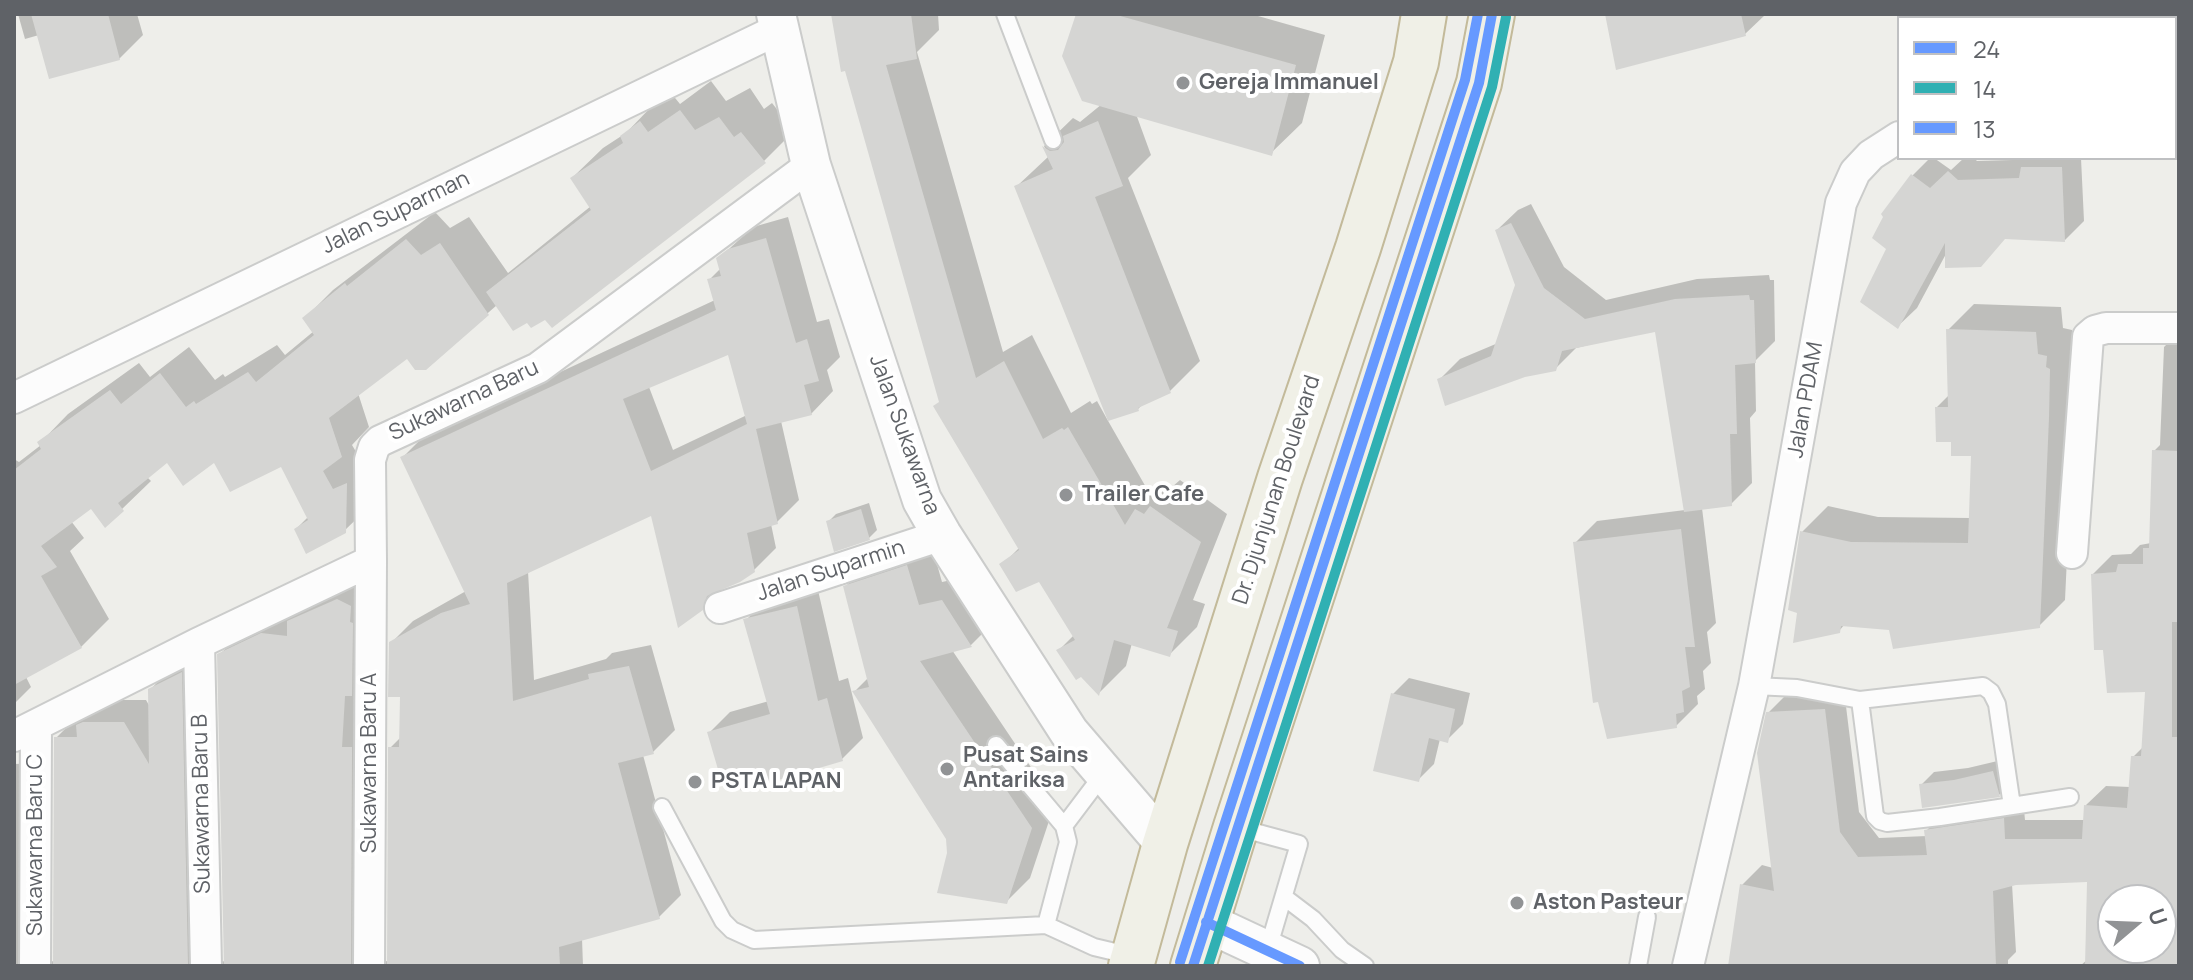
<!DOCTYPE html>
<style>
body{margin:0}
#map{position:relative;width:2193px;height:980px;overflow:hidden;background:#eeeeea;font-family:Manrope,sans-serif}
canvas{display:block}
.frame{position:absolute;inset:0;border:16px solid #5f6267;pointer-events:none}
.legend{position:absolute;left:1897px;top:16px;width:280px;height:144px;box-sizing:border-box;background:#fff;border:2px solid #bfc0c2;margin:0;padding:10px 14px;list-style:none;font-size:24px;color:#5f6267}
.legend li{display:flex;align-items:center;gap:16px;height:40px}
.legend b{width:40px;border:2px solid #bfc0c2}
.north{position:absolute;left:2097px;top:884px;width:80px;height:80px;box-sizing:border-box;background:#fff;border:2px solid #bfc0c2;border-radius:50%;rotate:71deg;font-size:22px;font-weight:700;line-height:32px;text-align:center;color:#5f6267}
.north::after{content:'';display:block;margin:auto;width:28px;height:36px;background:#919395;clip-path:polygon(50% 0,100% 100%,50% 72%,0 100%)}
</style>
<div id="map">
<canvas width="2193" height="980"></canvas>
<div class="frame"></div>
<ul class="legend">
<li><b style="height:10px;background:#69f"></b>24</li>
<li><b style="height:10px;background:#30b0b3"></b>14</li>
<li><b style="height:10px;background:#69f"></b>13</li>
</ul>
<div class="north">U</div>
</div>
<script>
const ctx = document.querySelector('canvas').getContext('2d');
ctx.lineJoin = 'round';
function fill(path, color) { ctx.fillStyle = color; ctx.fill(path, 'evenodd'); }
const toPath = rows => new Path2D(rows.map(r => 'M' + r).join(''));
function strokePath(path, color, width, dash) { ctx.strokeStyle = color; ctx.lineWidth = width; ctx.lineCap = dash ? 'butt' : 'round'; ctx.setLineDash(dash || []); ctx.stroke(path); }
function drawText(font, color, halo, rows, align = 'center') {
  ctx.font = font + ' Manrope,sans-serif'; ctx.lineWidth = 8; ctx.setLineDash([]); ctx.textBaseline = 'middle'; ctx.strokeStyle = halo; ctx.fillStyle = color; for (const [text, x, y, turn = 0] of rows) {
    ctx.save(); ctx.translate(x, y); ctx.rotate((+turn || 0) * Math.PI / 180); ctx.textAlign = isNaN(turn) ? turn : align; if (halo) ctx.strokeText(text, 0, 0); ctx.fillText(text, 0, 0); ctx.restore();
  }
}
fill(toPath([
 [18,14,137,14,143,35,119,59,39,35,25,39],
 [833,14,938,14,939,30,917,52,1003,352,1032,335,1071,413,1090,401,1092,404,1097,401,1107,419,1109,418,1016,187,1049,156,1044,146,1073,118,1080,122,1102,104,1079,14,1251,14,1325,35,1302,123,1271,153,1136,114,1151,155,1128,178,1200,361,1170,391,1144,403,1138,409,1107,419,1151,496,1164,483,1172,487,1180,480,1227,514,1193,600,1205,604,1197,627,1170,654,1132,643,1126,666,1099,693,1059,650,1074,635,1039,580,1002,565,1020,547,940,401],
 [1607,14,1765,14,1765,15,1745,34],
 [1989,14,2083,14,2083,18,1985,18],
 [711,81,726,101,750,88,764,109,772,103,794,131,764,161,545,317,497,305,425,368,407,356,358,393,369,427,352,445,362,462,373,503,344,531,296,529,308,517,282,464,215,460,167,461,147,477,151,481,122,509,91,506,71,521,84,538,70,551,109,619,81,647,26,677,31,687,14,704,14,459,19,462,41,445,40,443,68,414,139,363,150,377,189,347,215,380,223,374,225,377,277,345,285,355,314,331,305,318,333,290,435,212,450,228,469,217,508,273,591,206,572,178,603,148,626,133,652,106,671,93,680,104],
 [1930,158,1934,158,1951,170,1964,158,1974,158,1977,161,2081,158,2084,221,2065,240,2007,237,1947,252,1917,308,1897,327,1889,248,1913,175],
 [1531,204,1564,267,1606,300,1697,279,1769,275,1770,280,1774,280,1775,341,1755,361,1756,411,1750,418,1752,483,1731,504,1702,508,1716,623,1707,632,1711,663,1703,671,1705,689,1697,696,1698,704,1676,726,1599,700,1575,543,1597,521,1685,510,1656,329,1576,348,1555,369,1439,380,1460,359,1498,343,1517,285,1497,230,1518,210],
 [788,217,817,322,829,319,840,357,827,370,833,391,811,414,781,421,799,500,777,522,771,524,776,548,754,570,723,587,701,609,652,513,528,571,534,680,606,659,612,653,651,645,675,730,653,752,643,755,681,895,659,917,582,938,583,966,14,966,14,764,39,763,48,960,55,962,56,738,78,716,88,716,107,700,146,700,150,707,150,690,172,667,203,652,219,960,226,962,219,655,242,633,285,612,298,613,311,599,355,578,372,584,383,960,389,962,390,748,401,737,402,695,391,643,413,621,466,591,403,457,425,435,715,300,709,280,721,268,718,259,753,227],
 [730,353,747,415,673,450,649,387],
 [1974,304,2061,307,2063,328,2072,330,2072,341,2076,343,2075,389,2065,600,2039,626,1891,629,1845,624,1839,631,1802,532,1828,506,1878,517,1971,518,1973,454,1953,440,1937,407,1949,395,1948,330],
 [2179,332,2179,966,2080,966,2088,959,2089,880,2012,884,2016,952,2008,960,2008,966,1730,966,1742,885,1762,865,1773,868,1768,713,1788,693,1844,690,1859,812,1879,838,1927,836,1926,831,1946,811,2023,800,2025,820,2085,820,2086,805,2106,786,2130,787,2133,757,2144,746,2147,690,2105,647,2093,574,2112,555,2131,554,2140,545,2151,543,2154,451,2160,445,2164,347],
 [2113,900,2161,900,2161,948,2113,948],
 [869,503,877,530,869,538,836,549,829,521,836,514],
 [931,543,942,582,966,577,994,622,971,645,952,650,1055,803,1030,878,1006,902,949,853,948,838,854,692,868,678,845,587,869,563],
 [817,586,839,681,848,678,863,738,842,759,709,733,730,712,769,701,746,620,767,599],
 [1409,678,1470,693,1463,724,1447,740,1440,739,1434,764,1418,780,1393,694],
 [2006,759,2011,782,1999,795,1921,785,1934,772,1968,768]
]), '#0003');
fill(toPath([
 [31,14,108,14,120,60,49,79],
 [831,14,911,14,917,59,886,65,976,378,1004,361,1043,439,1062,428,1064,430,1068,427,1125,525,1135,509,1144,514,1150,506,1201,542,1167,628,1178,631,1170,657,1114,640,1099,696,1081,677,1076,680,1056,650,1075,640,1039,582,1016,592,999,564,1019,550,933,406,939,402,845,71,841,72],
 [1076,14,1113,14,1296,65,1272,156,1082,101,1062,56],
 [1605,14,1741,14,1746,36,1616,70],
 [680,110,695,130,719,117,734,137,741,132,766,163,552,328,545,320,531,328,527,323,513,331,486,292,591,210,570,178,623,143,620,136,640,121,648,132],
 [1098,121,1123,186,1095,197,1171,393,1138,408,1139,411,1108,421,1014,186,1053,169,1042,146,1050,151,1058,150,1064,142,1063,136],
 [2021,167,2062,167,2065,242,2005,239,1981,267,1945,268,1945,243,1898,329,1860,302,1886,249,1872,238,1883,217,1881,214,1911,174,1930,188,1948,171,1958,180,2019,178],
 [1511,223,1544,288,1585,319,1675,299,1749,295,1750,300,1754,300,1756,363,1735,365,1737,434,1730,434,1732,506,1684,512,1655,332,1562,351,1556,371,1525,377,1445,406,1437,379,1491,356,1515,285,1495,230],
 [766,238,796,343,807,339,819,381,804,385,812,415,756,429,778,524,747,533,755,572,740,582,707,596,703,610,678,628,651,516,507,583,513,701,589,679,588,674,629,666,654,754,618,763,660,919,559,947,560,966,387,966,388,747,399,747,400,697,388,697,389,642,441,613,470,604,400,457,716,310,707,279,721,276,716,258,728,249],
 [728,355,747,424,651,471,623,399],
 [406,239,421,255,440,243,489,315,426,370,415,370,407,359,329,418,342,457,323,471,333,489,347,483,346,533,306,554,294,529,308,520,281,467,230,492,214,463,183,486,167,463,118,503,124,511,105,528,91,509,41,546,57,567,41,576,82,648,14,685,14,470,41,449,37,442,110,390,121,404,160,373,186,407,194,401,196,404,248,372,256,382,314,335,302,318,345,283,347,286],
 [1946,329,2036,332,2038,354,2047,356,2046,367,2050,369,2049,417,2040,628,1893,649,1889,630,1841,626,1840,633,1793,643,1797,613,1788,610,1800,531,1851,542,1968,543,1971,456,1951,456,1951,442,1936,442,1935,407,1948,407],
 [2152,450,2179,451,2179,622,2172,622,2172,737,2179,737,2179,966,2085,966,2087,882,2016,885,1993,891,1996,966,1728,966,1740,884,1774,891,1757,753,1766,712,1825,709,1840,832,1858,857,1927,855,1924,830,2004,818,2005,839,2082,839,2084,805,2127,808,2131,756,2141,756,2145,692,2107,693,2103,650,2094,650,2091,574,2116,572,2118,564,2143,564,2143,548,2149,548],
 [2113,900,2161,900,2161,948,2113,948],
 [861,509,870,540,834,552,826,521],
 [1681,529,1695,647,1685,647,1690,687,1682,691,1684,712,1676,714,1677,728,1607,739,1598,702,1593,703,1573,542],
 [907,565,919,605,942,600,972,647,920,661,1032,828,1007,904,937,893,947,853,946,839,852,691,869,687,843,586],
 [337,599,351,606,350,622,353,623,352,696,345,696,342,747,352,747,351,966,224,966,217,654,261,633,287,636,287,621],
 [797,606,818,701,827,698,843,761,741,791,735,778,722,783,707,732,770,714,743,619],
 [182,672,188,966,53,966,54,737,77,737,76,725,83,722,124,722,149,764,148,689],
 [1391,693,1455,709,1448,743,1429,738,1419,782,1373,771],
 [1993,771,2000,797,1922,808,1919,784,1954,780]
]), '#d5d5d3');
const service = toPath([
 [1005,14,1053,140],
 [1965,14,1968,18],
 [1754,686,1797,688,1860,700],
 [996,745,1064,826,1068,842,1046,925],
 [2012,806,1997,704,1991,692,1983,686,1860,700,1875,816,1880,821,1887,823,1940,817,2012,806,2070,797],
 [662,807,723,921,732,930,754,940,1046,925,1094,947,1132,956],
 [1064,826,1104,773],
 [1236,827,1299,844,1268,949],
 [1284,897,1313,919,1342,950,1365,966],
 [1638,966,1647,917]
]);
const minor = toPath([
 [2122,18,2123,14],
 [14,398,779,29],
 [2072,553,2088,337,2095,331,2106,328,2179,328],
 [720,608,942,535],
 [199,643,206,966],
 [14,736,199,643,371,561,370,460,374,447,380,441,538,368,811,165],
 [35,966,36,725],
 [369,966,371,561],
 [1688,966,1754,686,1841,203,1855,172,1871,155,1899,137]
]);
const tertiary = toPath([
 [776,14,811,165,922,500,942,535,1069,732,1165,844],
 [1206,922,1300,966]
]);
const trunk = toPath([
 [1131,966,1165,844,1280,478,1358,248,1416,62,1424,14],
 [1193,966,1236,827,1479,83,1492,14]
]);
strokePath(service, '#cbcccb', 20);
strokePath(minor, '#cbcccb', 34);
strokePath(tertiary, '#cbcccb', 42);
strokePath(trunk, '#c3ba9a', 48);
strokePath(service, '#fcfcfc', 16);
strokePath(minor, '#fcfcfc', 30);
strokePath(tertiary, '#fcfcfc', 38);
strokePath(trunk, '#f0f0e7', 44);
strokePath(toPath([
 [1206,922,1300,966],
 [1193,966,1479,83,1492,14]
]), '#69f', 10);
strokePath(toPath([
 [1208,966,1492,87,1506,17]
]), '#30b0b3', 10);
strokePath(toPath([
 [1180,962,1465,80,1478,14]
]), '#69f', 10);
for (const [x, y, r, color] of [
 [1183,83,8,"#919395"],
 [1066,495,8,"#919395"],
 [947,769,8,"#919395"],
 [695,782,8,"#919395"],
 [1517,903,8,"#919395"]
]) { const dot = new Path2D(); dot.arc(x, y, r, 0, 2 * Math.PI); ctx.fillStyle = color; ctx.fill(dot); strokePath(dot, '#fff', 3); }
drawText('bold 22px', '#5f6267', '#fff', [
 ["Gereja Immanuel",1199,83],
 ["Trailer Cafe",1082,495],
 ["Pusat Sains",963,756],
 ["Antariksa",963,781],
 ["PSTA LAPAN",711,782],
 ["Aston Pasteur",1533,903]
], 'left');
drawText('22px', '#5f6267', '#fff', [
 ["Jalan Suparman",396,213,-26],
 ["Jalan PDAM",1806,400,-80],
 ["Sukawarna Baru",464,401,-25],
 ["Jalan Sukawarna",904,435,70],
 ["Dr. Djunjunan Boulevard",1277,490,-72],
 ["Jalan Suparmin",831,571,-18],
 ["Sukawarna Baru A",370,763,-90],
 ["Sukawarna Baru B",202,804,-91],
 ["Sukawarna Baru C",36,845,-90]
]);
</script>
